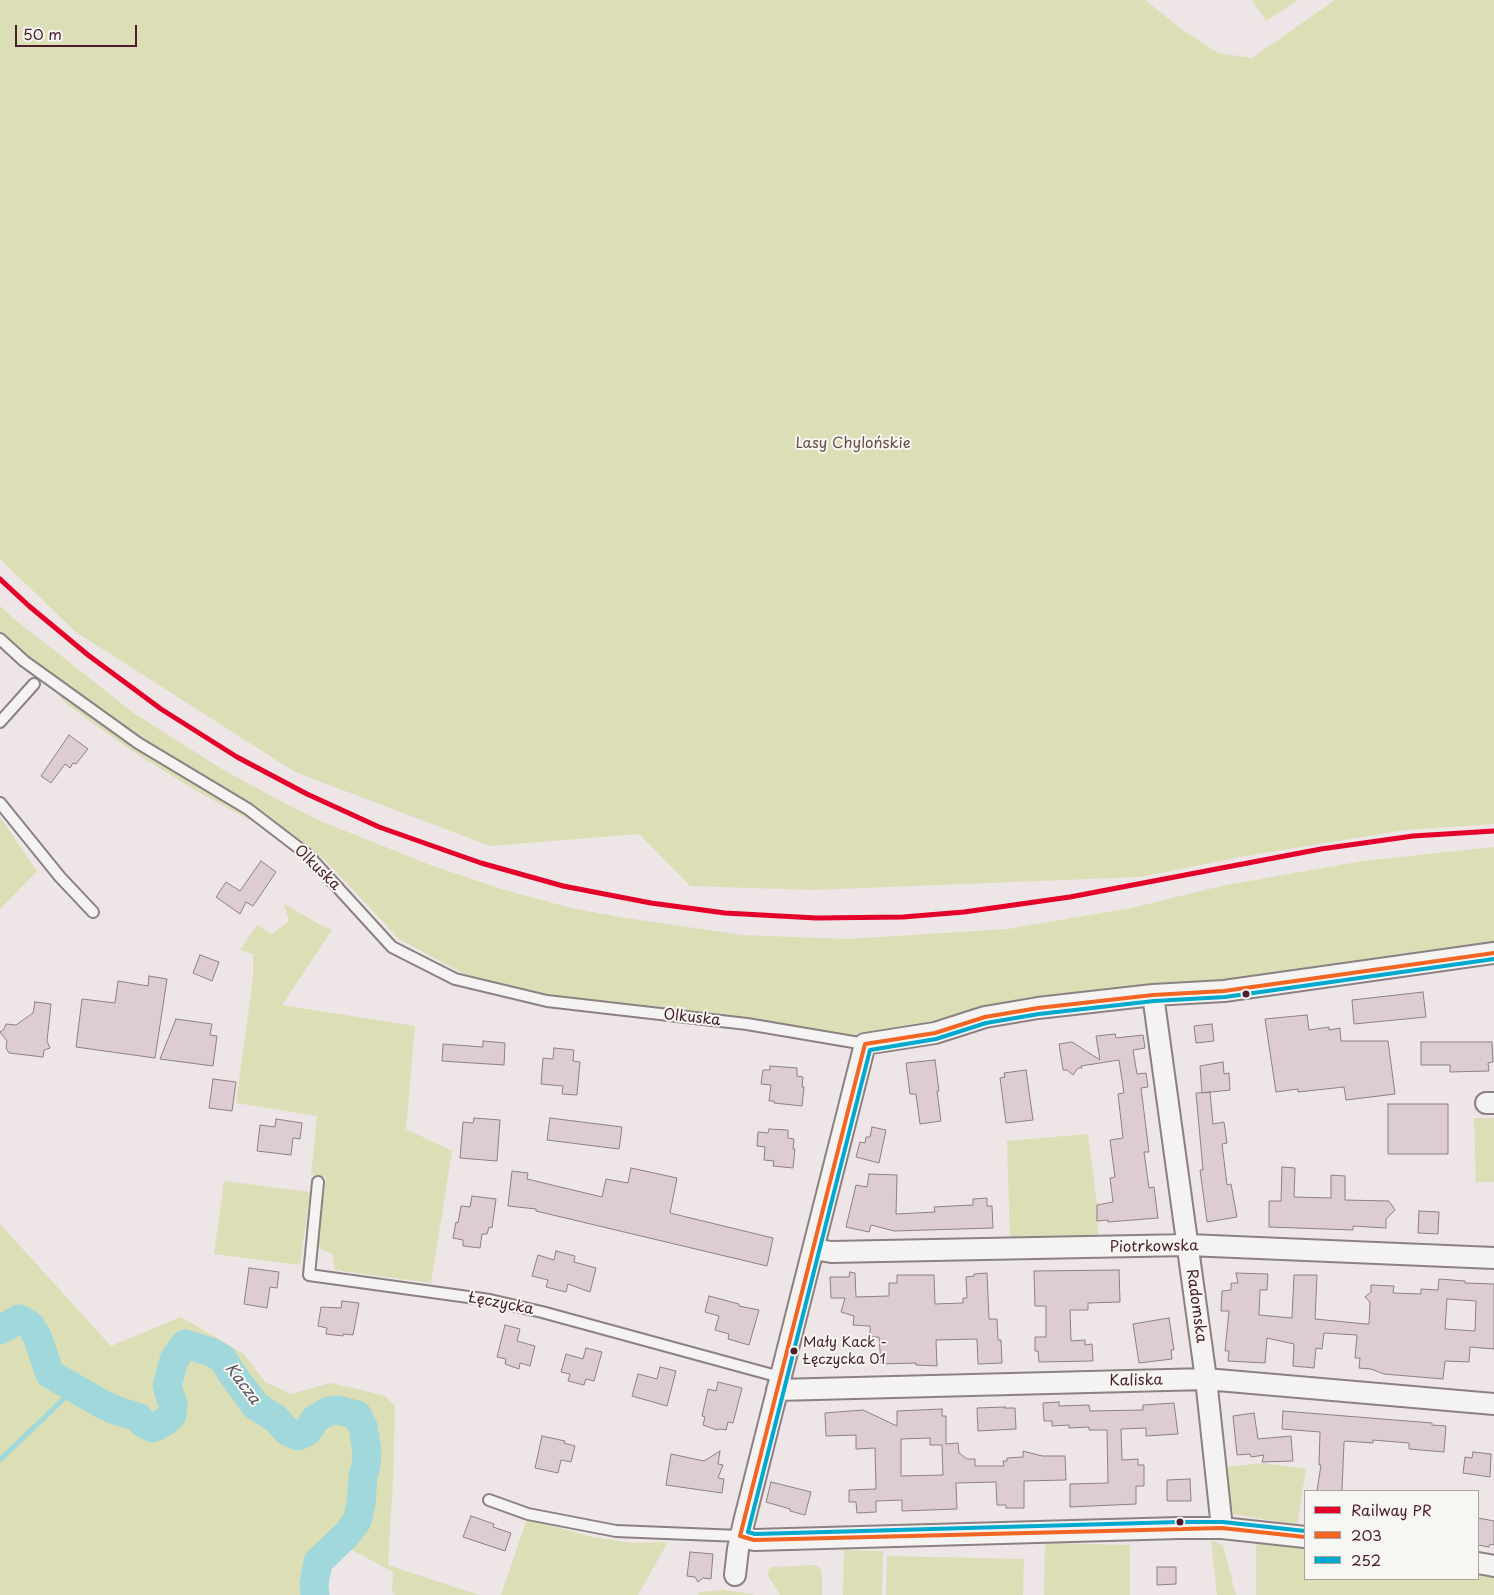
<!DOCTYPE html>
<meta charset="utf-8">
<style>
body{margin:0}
#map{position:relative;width:1494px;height:1595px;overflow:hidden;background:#eee5e7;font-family:"Playpen Sans",sans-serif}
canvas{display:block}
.legend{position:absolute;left:1304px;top:1490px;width:175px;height:90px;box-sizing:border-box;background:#f6f6f2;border:1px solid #b1a0a2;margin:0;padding:6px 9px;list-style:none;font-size:15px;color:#4a1f2b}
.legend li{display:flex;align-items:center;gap:10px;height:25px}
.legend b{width:25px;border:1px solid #b1a0a2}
.scale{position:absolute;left:15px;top:25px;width:122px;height:22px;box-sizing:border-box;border:2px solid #4a1f2b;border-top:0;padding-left:6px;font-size:15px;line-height:18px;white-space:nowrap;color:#4a1f2b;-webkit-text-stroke:4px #f6f6f2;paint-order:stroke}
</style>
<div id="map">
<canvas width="1494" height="1595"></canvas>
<ul class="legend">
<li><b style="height:6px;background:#e4002b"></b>Railway PR</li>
<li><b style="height:6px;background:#f26522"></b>203</li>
<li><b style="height:6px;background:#00a9ce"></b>252</li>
</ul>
<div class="scale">50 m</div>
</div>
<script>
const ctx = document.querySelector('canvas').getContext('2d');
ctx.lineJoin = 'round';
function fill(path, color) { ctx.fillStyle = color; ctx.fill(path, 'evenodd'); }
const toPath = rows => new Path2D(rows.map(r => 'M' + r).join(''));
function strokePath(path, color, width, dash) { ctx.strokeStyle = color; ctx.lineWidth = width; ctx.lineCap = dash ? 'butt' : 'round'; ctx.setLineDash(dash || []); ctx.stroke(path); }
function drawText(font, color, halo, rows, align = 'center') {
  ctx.font = font + ' "Playpen Sans",sans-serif'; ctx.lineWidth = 4; ctx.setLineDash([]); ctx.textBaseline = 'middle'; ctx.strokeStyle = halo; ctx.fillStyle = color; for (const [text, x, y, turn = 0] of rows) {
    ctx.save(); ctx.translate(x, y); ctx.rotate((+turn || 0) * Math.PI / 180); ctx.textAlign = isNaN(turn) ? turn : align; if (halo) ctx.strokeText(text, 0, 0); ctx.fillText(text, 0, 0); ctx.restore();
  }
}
fill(toPath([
 [0,0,1145,0,1180,28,1218,53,1252,58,1335,0,1494,0,1494,824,1405,830,1246,856,1140,877,813,890,690,886,639,834,490,846,295,772,76,632,0,559],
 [1252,0,1298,0,1266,21],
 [0,606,13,618,135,714,222,769,286,804,318,820,433,866,498,888,571,908,626,918,742,935,847,939,1008,929,1136,907,1221,886,1363,861,1494,847,1494,945,1201,985,1161,984,1125,988,937,1025,856,1036,610,1002,554,997,479,982,399,939,323,858,140,741,19,652,0,635],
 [60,693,131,743,176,773,221,797,259,821,259,825,200,793,132,751,68,705,59,696],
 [0,817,37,871,0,909],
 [284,904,319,924,332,930,282,1005,415,1026,406,1129,452,1151,431,1283,335,1270,332,1254,317,1247,326,1177,311,1175,317,1116,236,1103,253,977,253,954,240,950,257,925,272,934,289,921],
 [1474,1118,1494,1118,1494,1182,1478,1182,1476,1184],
 [1088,1134,1097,1205,1098,1239,1010,1241,1007,1141],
 [224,1181,310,1192,300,1265,214,1254],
 [0,1224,111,1346,181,1317,244,1354,265,1382,291,1394,331,1383,383,1395,395,1405,393,1481,388,1565,479,1595,396,1595,392,1592,393,1572,332,1539,325,1545,309,1569,306,1595,0,1595],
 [1263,1463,1306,1469,1297,1525,1233,1514,1226,1467],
 [527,1519,592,1537,633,1543,668,1542,638,1595,501,1595],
 [1211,1539,1223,1546,1236,1595,1217,1595],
 [1045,1543,1130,1545,1130,1595,1044,1595],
 [1256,1543,1305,1548,1305,1579,1478,1579,1478,1575,1494,1578,1494,1595,1256,1595],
 [844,1550,883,1551,882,1595,843,1595],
 [887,1556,1024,1559,1023,1595,886,1595],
 [815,1565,821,1569,822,1573,822,1595,780,1595,768,1576,769,1569,773,1567],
 [723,1590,752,1594,753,1595,697,1595,701,1592]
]), '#dcdeb5');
strokePath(toPath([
 [0,1460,75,1388]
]), '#a1d8dc', 5);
strokePath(toPath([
 [0,1330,19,1319,30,1325,37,1336,50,1374,102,1404,115,1410,138,1417,143,1423,153,1428,166,1421,172,1415,173,1404,167,1386,174,1360,185,1344,211,1352,223,1359,230,1371,256,1406,275,1418,287,1431,298,1436,308,1431,315,1419,329,1411,338,1410,357,1415,363,1427,367,1451,366,1466,363,1476,361,1504,357,1521,347,1534,318,1562,314,1584,315,1595]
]), '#a1d8dc', 29);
const building = toPath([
 [69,735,88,749,76,764,73,763,70,768,65,764,51,783,41,776,69,735],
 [261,861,276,872,253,906,246,902,240,914,216,897,226,882,240,891,261,861],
 [200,955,219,962,212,981,193,973,200,955],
 [149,976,167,979,155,1058,76,1047,82,999,115,1003,118,981,148,986,149,976],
 [1423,992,1426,1017,1354,1024,1352,1000,1423,992],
 [35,1002,51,1004,47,1041,50,1048,44,1050,43,1057,9,1053,6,1048,7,1041,0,1032,4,1029,6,1024,16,1025,33,1013,35,1002],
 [1307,1015,1309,1030,1329,1027,1329,1030,1340,1028,1341,1041,1388,1041,1395,1094,1346,1100,1344,1087,1298,1092,1298,1089,1276,1092,1265,1019,1307,1015],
 [176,1019,212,1024,210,1035,217,1036,213,1066,160,1059,176,1019],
 [1212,1024,1214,1041,1196,1043,1194,1026,1212,1024],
 [1115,1034,1116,1038,1143,1035,1145,1048,1133,1050,1137,1074,1146,1073,1148,1087,1141,1088,1149,1152,1144,1152,1149,1188,1154,1187,1158,1218,1108,1222,1108,1220,1097,1221,1097,1205,1113,1202,1110,1178,1115,1177,1110,1140,1123,1138,1118,1094,1124,1093,1119,1060,1081,1066,1082,1068,1078,1068,1073,1075,1067,1070,1063,1070,1059,1044,1072,1042,1100,1060,1096,1036,1115,1034],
 [483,1041,505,1043,504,1065,442,1061,443,1044,483,1047,483,1041],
 [1421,1042,1492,1042,1493,1062,1488,1063,1489,1071,1450,1072,1450,1065,1421,1065,1421,1042],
 [554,1048,574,1050,573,1061,580,1062,577,1095,562,1094,563,1086,541,1084,543,1058,553,1059,554,1048],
 [935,1060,939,1091,937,1091,941,1121,920,1124,916,1094,910,1094,906,1063,935,1060],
 [1223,1062,1224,1074,1229,1073,1230,1090,1202,1093,1200,1066,1223,1062],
 [770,1066,797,1068,797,1076,803,1077,802,1087,804,1087,802,1106,774,1103,774,1101,769,1101,771,1085,761,1084,763,1070,770,1070,770,1066],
 [1026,1070,1033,1120,1006,1123,1000,1078,1005,1077,1004,1073,1026,1070],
 [213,1079,236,1082,232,1111,209,1108,213,1079],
 [1210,1092,1213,1124,1224,1122,1227,1143,1222,1144,1227,1185,1231,1184,1237,1217,1207,1222,1200,1170,1203,1170,1196,1093,1210,1092],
 [1388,1104,1448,1104,1448,1154,1388,1154,1388,1104],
 [474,1118,500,1120,497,1161,460,1158,463,1122,473,1123,474,1118],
 [550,1118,622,1127,619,1149,547,1140,550,1118],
 [276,1119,302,1123,300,1139,293,1138,291,1155,257,1151,260,1125,275,1127,276,1119],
 [872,1127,886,1130,879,1163,856,1157,860,1142,865,1143,866,1137,870,1137,872,1127],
 [769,1129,788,1130,788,1138,794,1139,793,1149,795,1149,793,1168,773,1166,774,1161,764,1160,765,1147,757,1146,758,1132,768,1133,769,1129],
 [1282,1167,1295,1168,1294,1197,1331,1198,1331,1175,1345,1176,1345,1200,1389,1201,1395,1210,1386,1219,1386,1228,1353,1226,1353,1230,1269,1227,1269,1201,1281,1201,1282,1167],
 [631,1168,677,1178,670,1213,773,1238,767,1266,536,1211,536,1209,508,1206,512,1171,528,1173,527,1179,602,1197,606,1179,628,1183,631,1168],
 [869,1174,897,1175,896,1214,935,1212,934,1207,973,1205,973,1199,987,1198,987,1206,992,1206,993,1228,894,1231,871,1225,869,1232,846,1227,856,1185,867,1187,869,1174],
 [472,1196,496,1199,492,1228,489,1227,487,1234,482,1234,480,1248,463,1246,463,1240,453,1238,456,1222,458,1223,461,1206,470,1207,472,1196],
 [1419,1211,1439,1212,1438,1234,1418,1233,1419,1211],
 [556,1251,575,1256,574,1262,596,1268,590,1292,568,1284,566,1292,546,1287,548,1280,532,1276,538,1255,554,1260,556,1251],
 [249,1268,279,1272,277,1288,270,1287,267,1308,244,1304,249,1268],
 [1119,1270,1120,1302,1088,1303,1088,1310,1070,1310,1071,1341,1085,1340,1085,1345,1092,1344,1093,1361,1039,1362,1038,1351,1035,1351,1035,1337,1046,1337,1046,1306,1035,1306,1034,1271,1119,1270],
 [850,1272,855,1273,856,1297,889,1296,889,1283,897,1283,897,1275,934,1275,935,1304,963,1303,963,1298,967,1298,966,1277,974,1276,974,1274,987,1273,989,1319,997,1319,998,1340,1001,1340,1002,1363,978,1364,977,1339,936,1340,937,1366,916,1365,916,1363,881,1364,879,1337,870,1337,870,1326,853,1325,854,1316,841,1312,845,1298,831,1298,830,1277,849,1277,850,1272],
 [1236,1273,1268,1274,1267,1290,1260,1290,1259,1315,1292,1318,1294,1275,1317,1275,1315,1319,1366,1324,1369,1324,1370,1302,1365,1297,1371,1292,1371,1285,1394,1286,1393,1293,1421,1294,1421,1289,1438,1290,1439,1279,1465,1281,1465,1283,1494,1284,1494,1349,1470,1347,1469,1362,1445,1361,1443,1379,1384,1374,1371,1369,1359,1368,1360,1358,1355,1358,1357,1335,1324,1333,1322,1349,1316,1348,1314,1368,1293,1366,1294,1344,1267,1338,1265,1363,1228,1361,1229,1351,1225,1351,1229,1311,1221,1311,1222,1291,1231,1290,1231,1283,1238,1283,1236,1273],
 [1447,1299,1476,1301,1475,1331,1445,1329,1447,1299],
 [709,1296,739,1304,739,1306,759,1310,749,1345,728,1339,729,1334,715,1330,719,1316,705,1312,709,1296],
 [342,1301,359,1303,353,1335,343,1334,343,1336,326,1334,327,1328,318,1326,321,1307,341,1308,342,1301],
 [1169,1318,1174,1350,1171,1350,1172,1359,1139,1363,1133,1324,1169,1318],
 [505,1325,520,1329,517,1341,535,1346,530,1366,520,1363,519,1369,505,1364,506,1359,497,1357,505,1325],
 [586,1348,602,1352,594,1381,586,1379,584,1385,568,1381,570,1374,561,1372,566,1354,583,1359,586,1348],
 [660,1367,676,1371,667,1406,632,1396,638,1374,657,1379,660,1367],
 [718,1382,742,1388,733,1423,728,1422,726,1430,720,1429,717,1430,703,1425,705,1417,702,1416,708,1389,716,1391,718,1382],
 [1059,1402,1059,1406,1089,1405,1090,1411,1143,1410,1143,1405,1174,1403,1178,1434,1146,1436,1146,1428,1121,1429,1122,1460,1138,1459,1138,1465,1144,1465,1144,1486,1136,1486,1136,1504,1070,1507,1070,1484,1108,1483,1107,1430,1089,1430,1089,1427,1069,1428,1069,1425,1052,1426,1052,1421,1044,1421,1043,1403,1059,1402],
 [1005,1407,1004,1408,1015,1408,1016,1429,978,1431,977,1408,1005,1407],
 [942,1409,942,1416,946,1416,946,1444,958,1443,959,1453,967,1459,975,1459,975,1466,1004,1466,1003,1461,1007,1461,1007,1458,1023,1457,1023,1451,1042,1456,1065,1456,1066,1480,1024,1481,1024,1508,1006,1508,1006,1505,997,1505,996,1482,956,1483,957,1509,902,1511,902,1500,876,1501,876,1512,857,1513,856,1502,849,1502,849,1490,876,1489,875,1448,856,1449,856,1435,826,1436,825,1413,863,1410,897,1426,897,1411,942,1409],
 [930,1438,930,1445,942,1445,943,1475,901,1476,901,1439,930,1438],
 [1283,1411,1432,1423,1432,1425,1446,1426,1444,1452,1409,1449,1409,1443,1373,1440,1373,1443,1345,1441,1344,1442,1342,1491,1317,1491,1321,1465,1319,1465,1320,1432,1282,1429,1283,1411],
 [1254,1413,1258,1439,1291,1436,1293,1461,1262,1462,1264,1455,1251,1457,1250,1454,1237,1455,1233,1416,1254,1413],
 [542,1436,565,1441,564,1443,575,1446,571,1462,561,1460,558,1473,535,1468,542,1436],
 [720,1451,718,1464,723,1465,718,1478,724,1479,722,1493,666,1485,671,1454,704,1461,720,1451],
 [1473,1452,1491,1454,1490,1477,1463,1473,1465,1457,1472,1458,1473,1452],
 [1190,1479,1191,1501,1167,1501,1167,1480,1190,1479],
 [771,1482,811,1492,805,1515,790,1511,790,1509,766,1502,771,1482],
 [471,1516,494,1524,493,1527,511,1533,505,1551,463,1537,471,1516],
 [1478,1518,1494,1521,1494,1545,1490,1544,1489,1547,1478,1545,1478,1518],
 [690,1552,713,1554,711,1579,703,1578,698,1582,695,1577,687,1576,690,1552],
 [1157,1567,1176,1567,1176,1584,1157,1585,1157,1567]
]);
fill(building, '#ddcdd3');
strokePath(building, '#8c8083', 1);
const service = toPath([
 [0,639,24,661,138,743,248,809,308,855,392,947,455,979,547,1001,747,1024,865,1044],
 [0,722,34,684],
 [0,803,60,877,93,912],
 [318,1182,309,1275,490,1300,542,1312,780,1377],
 [489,1500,528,1514,616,1531,740,1536]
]);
const minor = toPath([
 [1153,995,1206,1379,1222,1528],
 [1486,1103,1494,1103],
 [814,1249,831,1252,1188,1245,1494,1258],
 [777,1390,1206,1379,1494,1404],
 [740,1536,754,1540,1179,1528,1222,1528,1305,1537],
 [1478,1563,1494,1566],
 [735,1575,738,1549,744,1522,865,1044,935,1033,985,1017,1038,1008,1153,995,1224,991,1494,953]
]);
strokePath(service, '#8c8083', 14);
strokePath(minor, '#8c8083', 24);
strokePath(service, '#f4f3f1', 10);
strokePath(minor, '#f4f3f1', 20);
strokePath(toPath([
 [1305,1537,1222,1528,754,1540,740,1536,865,1044,935,1033,985,1017,1038,1008,1153,995,1224,991,1494,953]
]), '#f26522', 4);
strokePath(toPath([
 [1305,1531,1223,1522,1179,1522,755,1534,748,1532,870,1050,936,1039,986,1023,1039,1014,1154,1001,1225,997,1494,959]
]), '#00a9ce', 4);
strokePath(toPath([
 [0,579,29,606,88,655,161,709,237,757,307,794,379,827,481,863,563,886,651,903,725,913,816,918,903,917,964,912,1070,897,1321,849,1413,836,1494,831]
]), '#e4002b', 5);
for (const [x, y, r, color] of [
 [1246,994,4.5,"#4a1f2b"],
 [794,1351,4.5,"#4a1f2b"],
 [1180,1522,4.5,"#4a1f2b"]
]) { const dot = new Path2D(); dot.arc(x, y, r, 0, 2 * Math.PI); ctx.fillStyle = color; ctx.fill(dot); strokePath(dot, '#f6f6f2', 2); }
drawText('14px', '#4a1f2b', '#f6f6f2', [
 ["Mały Kack -",803,1343],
 ["Łęczycka 01",803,1360]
], 'left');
drawText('15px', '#6b4e43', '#f6f6f2', [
 ["Lasy Chylońskie",853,444]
]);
drawText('15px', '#4a1f2b', '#f6f6f2', [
 ["Olkuska",317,868,44],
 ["Olkuska",692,1018,6],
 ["Piotrkowska",1154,1247,-1],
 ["Łęczycka",501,1304,11],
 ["Radomska",1196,1306,82],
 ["Kaliska",1136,1381,-1]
]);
drawText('italic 16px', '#5a555f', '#f6f6f2', [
 ["Kacza",242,1384,53]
]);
</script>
